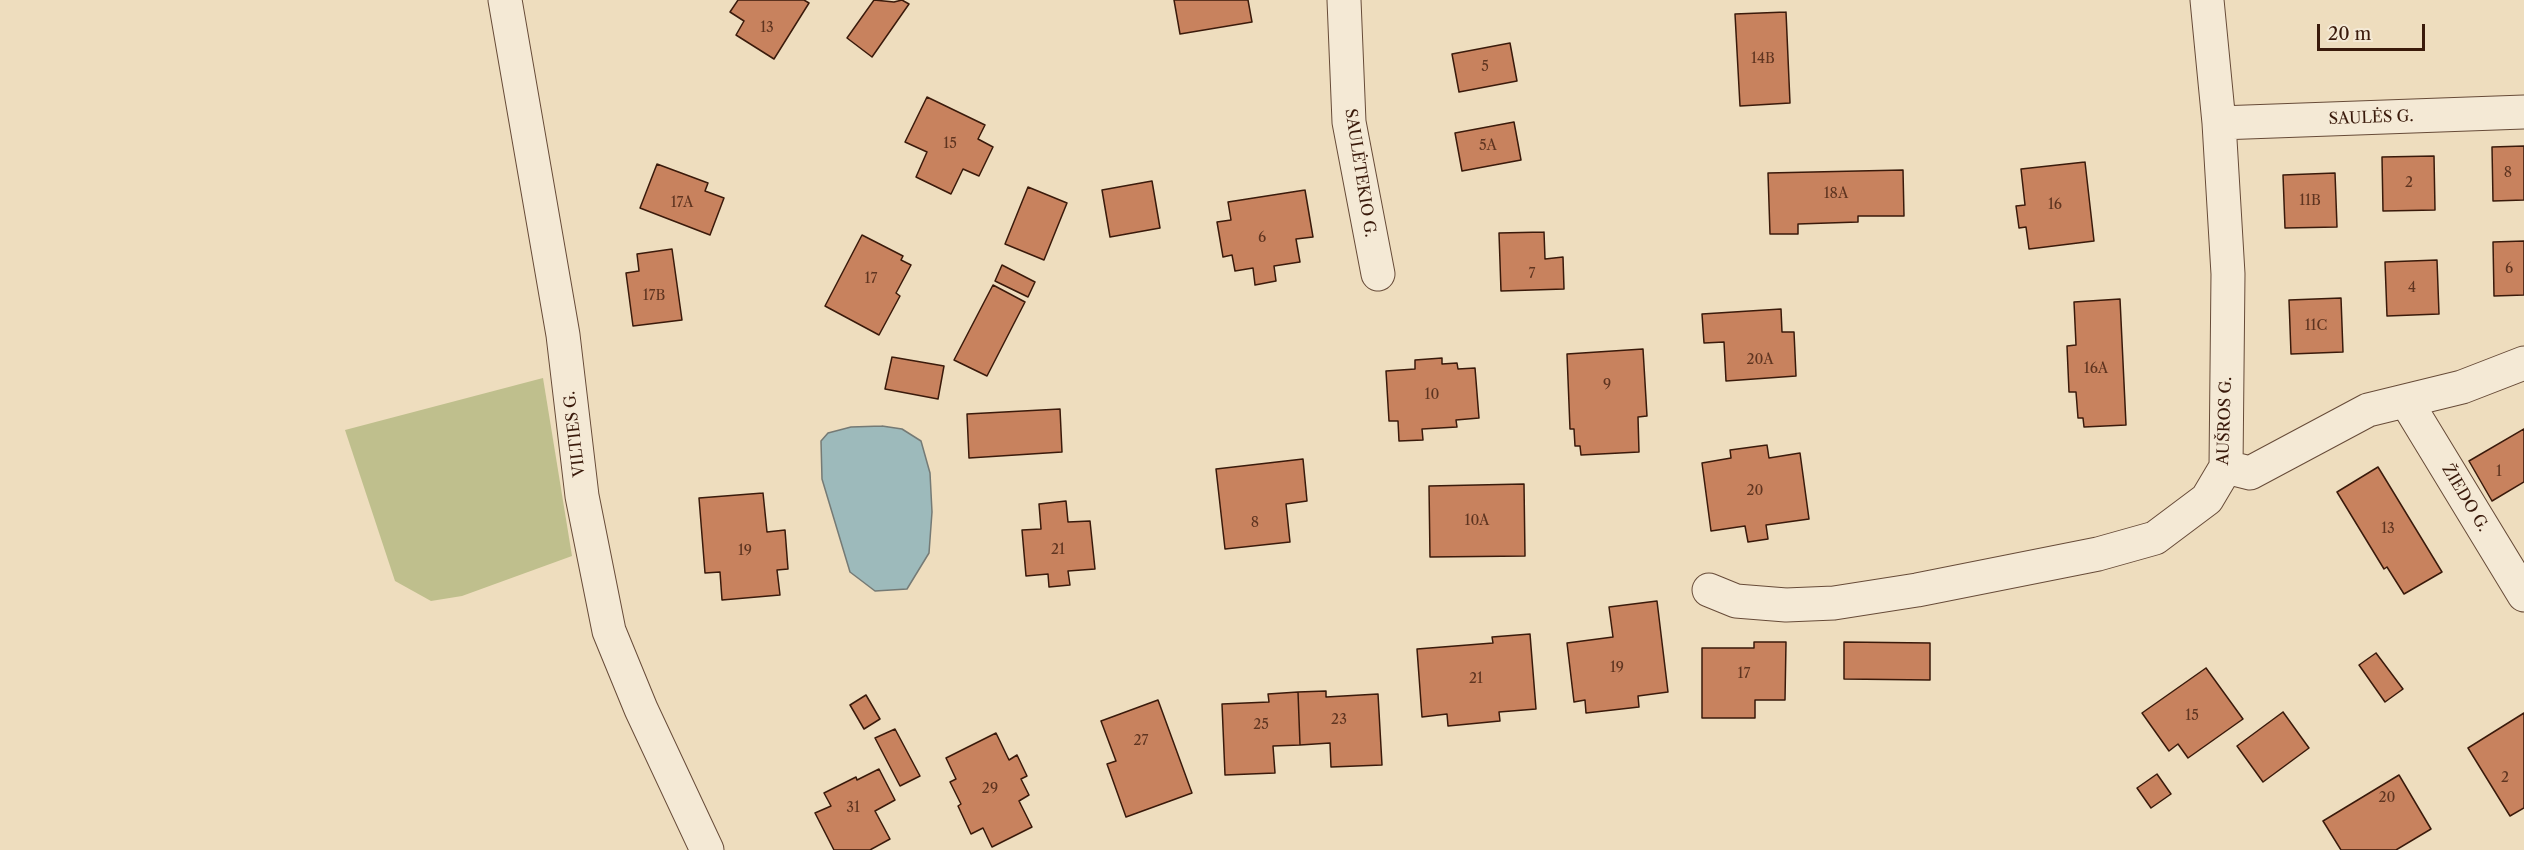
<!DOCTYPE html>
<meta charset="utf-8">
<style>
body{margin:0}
#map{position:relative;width:2524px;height:850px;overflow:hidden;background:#eeddbe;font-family:"Libre Caslon Text",serif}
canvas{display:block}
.scale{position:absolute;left:2317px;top:24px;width:108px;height:27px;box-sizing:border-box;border:3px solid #3a1a0b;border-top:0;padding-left:8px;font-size:18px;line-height:21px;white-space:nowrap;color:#3a1a0b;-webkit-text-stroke:4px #f4e9d5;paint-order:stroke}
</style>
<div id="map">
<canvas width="2524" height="850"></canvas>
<div class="scale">20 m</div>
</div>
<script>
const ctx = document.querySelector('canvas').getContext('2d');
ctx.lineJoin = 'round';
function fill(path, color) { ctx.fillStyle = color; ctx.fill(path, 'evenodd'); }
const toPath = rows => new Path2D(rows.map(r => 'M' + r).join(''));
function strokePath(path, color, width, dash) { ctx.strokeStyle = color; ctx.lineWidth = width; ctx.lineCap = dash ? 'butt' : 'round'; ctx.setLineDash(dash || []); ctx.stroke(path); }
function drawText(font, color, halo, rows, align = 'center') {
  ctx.font = font + ' "Libre Caslon Text",serif'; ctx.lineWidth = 6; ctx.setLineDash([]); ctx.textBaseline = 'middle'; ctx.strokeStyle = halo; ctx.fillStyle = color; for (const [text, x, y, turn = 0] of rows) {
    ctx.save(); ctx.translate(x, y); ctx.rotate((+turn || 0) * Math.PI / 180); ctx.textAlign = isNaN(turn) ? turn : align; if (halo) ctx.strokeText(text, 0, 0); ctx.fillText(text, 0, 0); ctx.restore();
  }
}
fill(toPath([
 [543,378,572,556,462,596,431,601,395,581,345,430]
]), '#bfbf8d');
const water = toPath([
 [882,426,902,429,921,441,930,473,932,512,929,553,907,589,875,591,850,572,822,479,821,441,828,433,851,427,882,426]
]);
fill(water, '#9dbabb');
strokePath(water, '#757a75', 1.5);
const building = toPath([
 [738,0,804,0,809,3,774,59,736,35,744,21,730,12,738,0],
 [874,0,894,2,902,0,909,4,872,57,847,38,874,0],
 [1174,0,1248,0,1252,22,1180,34,1174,0],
 [1786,12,1790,103,1740,106,1735,14,1786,12],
 [1510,43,1517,81,1459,92,1452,54,1510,43],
 [927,97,985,125,978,139,993,147,979,176,963,169,951,194,916,177,927,152,905,142,927,97],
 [1514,122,1521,160,1462,171,1455,133,1514,122],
 [2524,146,2524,200,2493,201,2492,147,2524,146],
 [2434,156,2435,210,2383,211,2382,157,2434,156],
 [2085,162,2094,241,2029,249,2026,227,2019,228,2016,206,2025,205,2021,169,2085,162],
 [657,164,708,183,705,191,724,198,710,235,640,208,657,164],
 [1903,170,1904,216,1858,216,1858,222,1798,224,1798,234,1770,234,1768,173,1903,170],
 [2335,173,2337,227,2285,228,2283,175,2335,173],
 [1152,181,1160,228,1110,237,1102,190,1152,181],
 [1028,187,1067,203,1044,260,1005,244,1028,187],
 [1305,190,1313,237,1296,239,1300,262,1274,266,1276,281,1255,285,1253,268,1235,271,1232,255,1223,257,1217,222,1231,220,1228,202,1305,190],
 [1544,232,1545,259,1563,257,1564,289,1501,291,1499,233,1544,232],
 [862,235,903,256,901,260,911,265,896,293,900,296,879,335,825,306,862,235],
 [2524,241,2524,295,2494,296,2493,242,2524,241],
 [672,249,682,320,633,326,626,273,639,271,637,254,672,249],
 [2437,260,2439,314,2387,316,2385,262,2437,260],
 [1002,265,1035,282,1028,297,995,281,1002,265],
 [993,285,1025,302,987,376,954,360,993,285],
 [2341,298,2343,352,2291,354,2289,300,2341,298],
 [2120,299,2126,425,2084,427,2083,418,2078,418,2076,392,2069,392,2067,346,2076,345,2074,302,2120,299],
 [1781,309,1782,332,1794,332,1796,376,1726,381,1724,342,1704,343,1702,314,1781,309],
 [1643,349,1647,416,1638,417,1639,452,1581,455,1580,446,1575,446,1574,429,1570,429,1567,354,1643,349],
 [892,357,944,366,938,399,885,389,892,357],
 [1442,358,1442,364,1457,363,1458,369,1475,368,1479,418,1456,420,1457,427,1422,429,1423,440,1399,441,1398,421,1389,421,1386,371,1415,369,1415,360,1442,358],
 [1060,409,1062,452,969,458,967,414,1060,409],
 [2524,429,2524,482,2492,501,2469,461,2524,429],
 [1767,445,1769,458,1800,453,1809,519,1766,525,1768,539,1748,542,1745,526,1711,531,1702,463,1731,458,1730,450,1767,445],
 [1303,459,1307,501,1286,504,1290,542,1225,549,1216,469,1303,459],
 [2378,467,2442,572,2404,594,2387,567,2384,569,2337,492,2378,467],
 [1524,484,1525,556,1430,557,1429,486,1524,484],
 [763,493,767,532,785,530,788,569,777,570,780,595,722,600,720,572,705,573,699,498,763,493],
 [1066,501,1068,522,1090,521,1095,569,1068,571,1070,585,1049,587,1048,574,1026,576,1022,530,1041,529,1039,504,1066,501],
 [1657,601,1668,692,1638,696,1639,707,1586,713,1585,700,1574,702,1567,643,1613,637,1609,607,1657,601],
 [1530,634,1536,709,1499,712,1500,721,1448,726,1447,714,1422,717,1417,649,1493,643,1492,637,1530,634],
 [1754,642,1786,642,1785,700,1755,700,1755,718,1702,718,1702,648,1754,648,1754,642],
 [1844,642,1930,643,1930,680,1844,679,1844,642],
 [2376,653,2403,689,2385,702,2359,665,2376,653],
 [2206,668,2243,719,2188,758,2178,744,2169,751,2142,713,2206,668],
 [1326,691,1326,697,1378,694,1382,765,1331,767,1330,743,1300,745,1298,692,1326,691],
 [1298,692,1300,745,1273,746,1275,773,1225,775,1222,704,1269,702,1268,694,1298,692],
 [866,695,880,719,864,729,850,705,866,695],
 [1158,700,1192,793,1126,817,1107,764,1116,761,1101,721,1158,700],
 [2283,712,2309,748,2263,782,2237,746,2283,712],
 [2524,713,2524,808,2510,816,2468,748,2524,713],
 [895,729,920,776,900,786,875,738,895,729],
 [996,733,1009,760,1017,755,1027,776,1021,779,1029,795,1019,801,1032,827,992,847,983,828,971,834,958,806,961,804,950,782,956,779,946,758,996,733],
 [879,769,895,800,875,811,890,839,870,850,834,850,815,813,831,806,824,793,856,777,857,780,879,769],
 [2157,774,2171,794,2151,808,2137,788,2157,774],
 [2399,775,2431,829,2396,850,2341,850,2323,821,2399,775]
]);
fill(building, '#c8825e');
strokePath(building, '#3a1a0b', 1.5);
const minor = toPath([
 [505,0,563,335,582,496,609,631,641,709,707,850],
 [1344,0,1349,122,1378,274],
 [2219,123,2524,112],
 [2406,401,2524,595],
 [2226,467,2250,473,2368,410,2462,387,2524,363],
 [1709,590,1736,601,1786,605,1834,603,1917,590,2098,554,2155,538,2207,499,2226,467,2228,274,2219,123,2207,0]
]);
strokePath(minor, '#674b38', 35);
strokePath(minor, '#f4e9d5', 33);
drawText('14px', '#5e3420', null, [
 ["13",767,28],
 ["14B",1763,59],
 ["5",1485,67],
 ["15",950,144],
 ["5A",1488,146],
 ["8",2508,173],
 ["2",2409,183],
 ["18A",1836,194],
 ["11B",2310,201],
 ["17A",682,203],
 ["16",2055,205],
 ["6",1262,238],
 ["6",2509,269],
 ["7",1532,274],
 ["17",871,279],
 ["4",2412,288],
 ["17B",654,296],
 ["11C",2316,326],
 ["20A",1760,360],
 ["16A",2096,369],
 ["9",1607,385],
 ["10",1432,395],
 ["1",2499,472],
 ["20",1755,491],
 ["10A",1477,521],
 ["8",1255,523],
 ["13",2388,529],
 ["21",1058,550],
 ["19",745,551],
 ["19",1617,668],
 ["17",1744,674],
 ["21",1476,679],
 ["15",2192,716],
 ["23",1339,720],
 ["25",1261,725],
 ["27",1141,741],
 ["2",2505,778],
 ["29",990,789],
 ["20",2387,798],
 ["31",853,808]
]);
drawText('16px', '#3a1a0b', '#f4e9d5', [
 ["SAULĖS G.",2371,118,-2],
 ["SAULĖTEKIO G.",1360,173,81],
 ["AUŠROS G.",2225,421,-88],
 ["VILTIES G.",575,434,-97],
 ["ŽIEDO G.",2465,498,59]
]);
</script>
